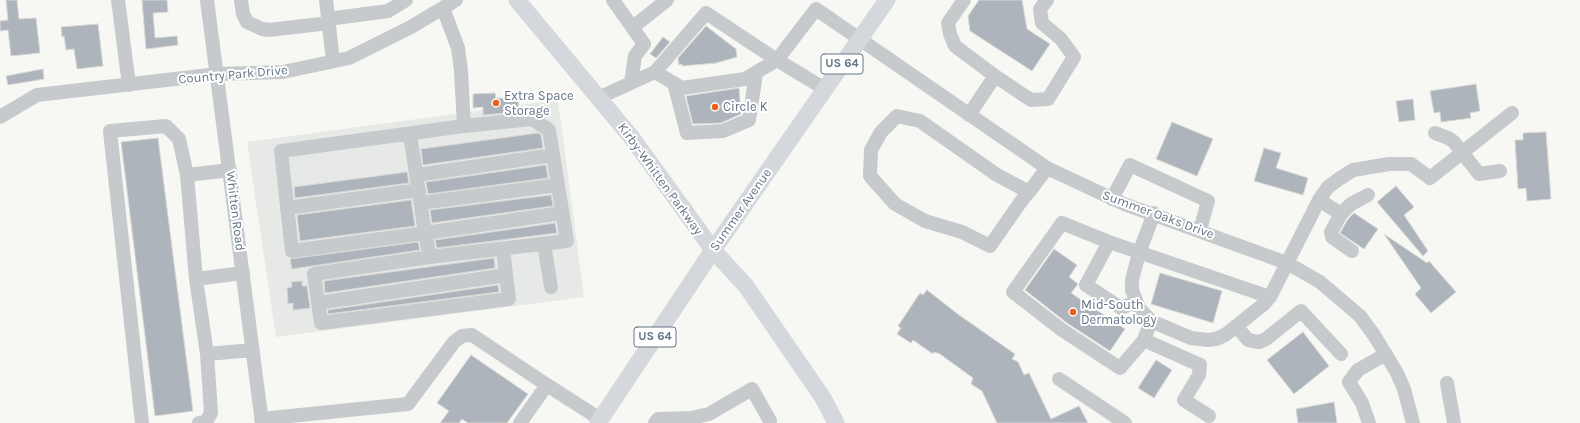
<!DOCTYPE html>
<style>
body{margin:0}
canvas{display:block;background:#f7f7f3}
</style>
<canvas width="1580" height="423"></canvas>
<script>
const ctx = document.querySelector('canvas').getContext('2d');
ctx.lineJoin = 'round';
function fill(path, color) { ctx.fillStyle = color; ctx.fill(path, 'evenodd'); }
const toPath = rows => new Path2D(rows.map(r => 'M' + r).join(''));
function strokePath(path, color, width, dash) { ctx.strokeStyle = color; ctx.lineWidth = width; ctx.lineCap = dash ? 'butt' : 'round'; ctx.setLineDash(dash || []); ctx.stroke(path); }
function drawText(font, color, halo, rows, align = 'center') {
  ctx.font = font + ' Karla,sans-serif'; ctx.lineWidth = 4; ctx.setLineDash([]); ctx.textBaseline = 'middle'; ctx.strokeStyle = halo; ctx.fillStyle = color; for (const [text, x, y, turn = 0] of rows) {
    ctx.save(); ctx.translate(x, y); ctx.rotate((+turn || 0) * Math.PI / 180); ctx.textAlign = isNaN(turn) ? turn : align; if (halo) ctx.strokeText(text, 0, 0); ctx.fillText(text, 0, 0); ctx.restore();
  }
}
fill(toPath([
 [558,100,584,297,276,337,247,142]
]), '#e7e9e7');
const building = toPath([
 [6,0,17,0,19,19,36,18,40,53,11,56,8,30,0,31,0,21,8,20,6,0],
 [142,0,167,0,168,12,153,13,155,38,177,36,178,45,146,49,142,0],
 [979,0,1022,0,1027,29,1050,44,1032,71,970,31,968,16,979,0],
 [98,24,103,66,77,69,74,49,66,50,64,36,62,37,61,27,98,24],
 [706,26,736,49,737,57,716,63,682,66,682,64,679,65,678,58,706,26],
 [663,37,670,42,656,58,650,54,663,37],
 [43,69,44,79,8,85,6,76,43,69],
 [1476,84,1480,111,1470,113,1471,118,1441,122,1440,112,1434,113,1430,91,1476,84],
 [739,88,741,114,721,123,693,124,686,96,739,88],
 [495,93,496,98,518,99,519,112,483,115,483,107,473,108,473,94,495,93],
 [1413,99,1415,120,1399,122,1396,101,1413,99],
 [1172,122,1213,139,1197,176,1156,159,1172,122],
 [1546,132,1551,199,1527,201,1526,188,1518,189,1515,140,1523,140,1523,133,1546,132],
 [538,133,541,135,543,148,423,165,421,149,538,133],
 [158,138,193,411,155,416,121,142,158,138],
 [1264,148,1281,153,1276,168,1308,178,1303,195,1254,181,1264,148],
 [546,165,548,178,428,194,426,182,546,165],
 [407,172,409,183,295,198,294,187,407,172],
 [1396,186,1414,207,1404,215,1428,251,1423,256,1377,202,1396,186],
 [551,195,553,206,432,223,430,210,551,195],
 [411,200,415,226,300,241,297,215,411,200],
 [1354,213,1378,229,1364,249,1340,233,1348,219,1354,213],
 [555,223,557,233,437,248,435,240,555,223],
 [1384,234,1427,263,1429,261,1456,292,1431,313,1415,294,1421,288,1384,234],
 [418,242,420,250,292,269,290,259,418,242],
 [1054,249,1077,265,1069,277,1078,284,1071,293,1125,329,1110,351,1067,323,1025,290,1054,249],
 [494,258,495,268,325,293,324,281,494,258],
 [1160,273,1222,291,1213,323,1151,304,1160,273],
 [302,281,302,286,307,286,310,308,293,310,293,303,288,304,287,288,292,287,291,282,302,281],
 [498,285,499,292,328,314,328,310,498,285],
 [927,290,959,315,1015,354,1012,359,1018,362,1024,375,1029,373,1051,419,1079,406,1088,423,997,423,982,391,971,384,973,378,940,354,934,352,933,354,913,340,911,343,897,334,901,328,898,326,920,293,923,295,927,290],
 [1303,332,1329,366,1294,394,1267,360,1303,332],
 [471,355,528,394,507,423,468,423,462,419,459,423,440,423,449,411,437,403,471,355],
 [1156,360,1172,370,1154,398,1138,388,1156,360],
 [1334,402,1337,423,1298,423,1296,409,1334,402]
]);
fill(building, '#adb4bb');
strokePath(building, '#d8d8d6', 1);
strokePath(toPath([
 [118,0,129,85],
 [207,0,262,423],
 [241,0,243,14,247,22,262,29,269,30,329,23],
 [326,0,333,61],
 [613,0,644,44,635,56,631,83],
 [964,0,948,23,950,34,955,46,995,76,1031,100,1048,99,1074,57,1061,39,1042,23,1040,9,1047,0],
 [443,8,458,48,461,71,464,126],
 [328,19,388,11,406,0],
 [633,27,667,0],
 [674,83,687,133,723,131,749,120,756,74],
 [825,89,777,60,816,9,1047,168,1124,204,1287,263,1320,282,1360,316,1374,335,1397,373,1404,389,1413,423],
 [598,98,655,72,706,13,777,60,745,79,682,88,655,72],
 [969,115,995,76],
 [0,117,37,95,218,74,283,72,349,58,411,27,456,0],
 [1435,133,1448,138,1454,142,1479,174,1500,171],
 [410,134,425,233,292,251,281,151,464,126,532,119,549,130,567,241,430,257,425,233,562,213],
 [187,175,230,170],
 [417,175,553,155],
 [1029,192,997,175,920,121,897,116,881,132,871,150,870,176,895,204,925,221,962,232,990,246,1022,200,1029,192,1047,168],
 [1112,199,1130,165,1208,201,1200,230],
 [1319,200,1341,214],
 [421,203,558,185],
 [287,208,419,190],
 [1154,213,1139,253,1132,280,1132,290,1139,308,1151,321,1191,338,1208,340,1216,339,1225,335,1264,304,1270,297,1319,200,1328,187,1339,179,1353,170,1389,164,1411,164,1430,178,1512,113],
 [1109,242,1062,223,1013,292,1062,330,1120,368,1144,340],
 [544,244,551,287],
 [1352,251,1332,237,1331,232,1341,214,1351,204,1368,195],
 [430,257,314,274,321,323,509,299,503,249],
 [196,279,243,273],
 [1136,302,1121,308,1086,285,1109,242,1270,297],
 [318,303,506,275],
 [1151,321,1144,340,1200,365,1199,375,1184,400,1209,416],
 [1236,326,1248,340,1259,342,1266,339,1301,311,1341,354],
 [1059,379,1125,423],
 [1447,383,1454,423],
 [261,419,408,404,454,342,462,336,472,335,547,385],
 [142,423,110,131,166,126,179,139,187,175,196,279,207,354],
 [199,423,206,422,211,413,207,354,253,350],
 [520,423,547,385,600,419],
 [655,423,658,419,691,418,709,414,752,389,770,421],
 [1369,423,1362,403,1349,382,1358,370,1386,354]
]), '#c6cacd', 14);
strokePath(toPath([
 [517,0,632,138,713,250,746,286,823,398,836,423],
 [598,423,713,250,887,0]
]), '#d4d8dd', 17);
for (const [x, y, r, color] of [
 [496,103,4,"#ec5f1f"],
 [715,107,4,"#ec5f1f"],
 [1073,312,4,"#ec5f1f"]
]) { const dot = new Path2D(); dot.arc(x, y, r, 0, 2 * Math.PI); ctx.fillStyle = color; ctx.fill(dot); strokePath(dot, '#fff', 1.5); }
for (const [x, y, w] of [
 [842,64,42],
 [655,337,42]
]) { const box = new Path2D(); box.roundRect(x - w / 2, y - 10, w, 20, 3); ctx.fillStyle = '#fff'; ctx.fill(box); strokePath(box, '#647486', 1); }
drawText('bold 12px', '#647486', null, [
 ["US 64",842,64],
 ["US 64",655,337]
]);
drawText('13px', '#647486', '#fff', [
 ["Country Park Drive",233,75,-5],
 ["Kirby-Whitten Parkway",660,179,54],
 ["Summer Avenue",741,210,-55],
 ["Whitten Road",235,211,83],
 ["Summer Oaks Drive",1158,215,20]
]);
drawText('13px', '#647486', '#fff', [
 ["Extra Space",504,96],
 ["Storage",504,111],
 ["Circle K",723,107],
 ["Mid-South",1081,305],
 ["Dermatology",1081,320]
], 'left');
</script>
